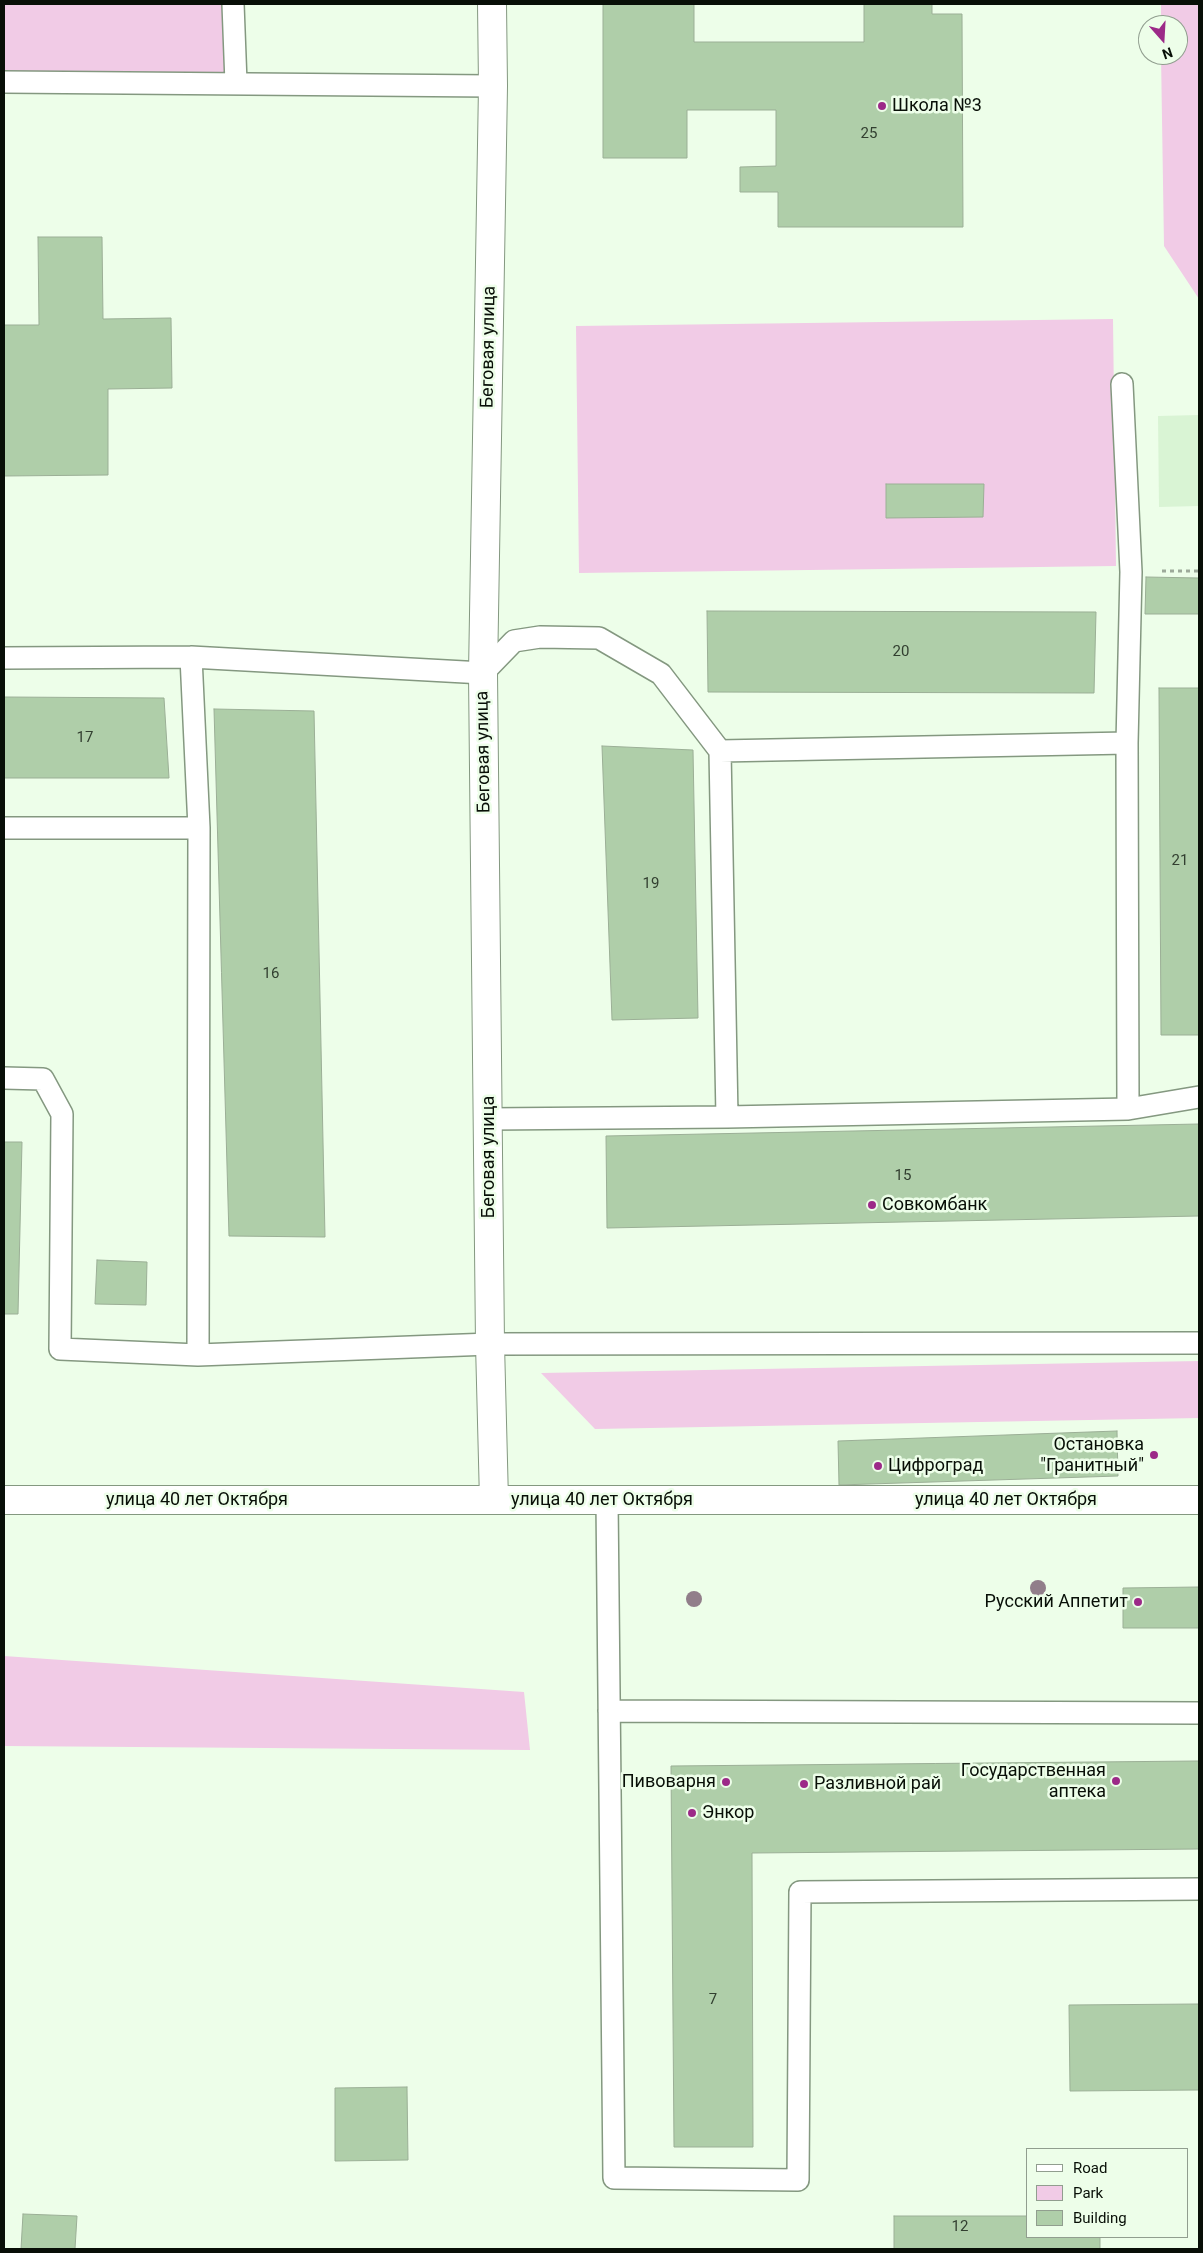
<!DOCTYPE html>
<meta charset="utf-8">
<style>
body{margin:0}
#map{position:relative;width:1203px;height:2253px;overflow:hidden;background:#edfee9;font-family:Roboto,sans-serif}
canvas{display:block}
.frame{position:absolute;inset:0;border:5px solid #080f07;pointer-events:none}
.legend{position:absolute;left:1026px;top:2148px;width:162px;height:90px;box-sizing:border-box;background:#edfee9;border:1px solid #919e8f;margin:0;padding:6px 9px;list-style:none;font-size:15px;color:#080f07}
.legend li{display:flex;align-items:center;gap:10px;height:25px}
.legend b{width:25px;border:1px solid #919e8f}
.north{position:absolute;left:1138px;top:15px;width:50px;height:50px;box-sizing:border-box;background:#edfee9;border:1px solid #919e8f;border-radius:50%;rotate:161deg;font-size:14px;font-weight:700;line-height:20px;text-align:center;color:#080f07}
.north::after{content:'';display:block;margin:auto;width:18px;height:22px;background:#9c2a88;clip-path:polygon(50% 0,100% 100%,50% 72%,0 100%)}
</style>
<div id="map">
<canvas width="1203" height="2253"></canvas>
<div class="frame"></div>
<ul class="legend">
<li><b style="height:6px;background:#fff"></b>Road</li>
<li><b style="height:14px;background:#f1cbe6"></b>Park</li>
<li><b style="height:14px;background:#afcea9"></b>Building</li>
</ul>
<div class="north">N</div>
</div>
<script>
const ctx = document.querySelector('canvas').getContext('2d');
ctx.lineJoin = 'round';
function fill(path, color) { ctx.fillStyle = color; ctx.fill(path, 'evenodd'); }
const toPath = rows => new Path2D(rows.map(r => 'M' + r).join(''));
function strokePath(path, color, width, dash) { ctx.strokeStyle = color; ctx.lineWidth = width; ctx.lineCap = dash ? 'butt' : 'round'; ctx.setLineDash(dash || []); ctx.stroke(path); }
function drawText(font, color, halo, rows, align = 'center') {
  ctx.font = font + ' Roboto,sans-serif'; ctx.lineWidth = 5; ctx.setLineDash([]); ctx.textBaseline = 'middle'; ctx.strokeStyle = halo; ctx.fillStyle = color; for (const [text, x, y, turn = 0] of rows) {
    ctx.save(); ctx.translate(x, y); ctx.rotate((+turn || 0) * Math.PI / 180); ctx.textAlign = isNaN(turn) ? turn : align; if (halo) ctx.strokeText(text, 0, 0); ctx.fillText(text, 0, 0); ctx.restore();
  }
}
fill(toPath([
 [1199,415,1199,506,1159,507,1158,416]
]), '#d9f4d4');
fill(toPath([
 [4,4,233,4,236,83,4,82],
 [1161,4,1199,4,1199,299,1164,246,1161,55,1178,55,1178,25,1161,25],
 [1113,319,1116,566,579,573,576,326],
 [1199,1361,1199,1418,595,1429,541,1373],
 [4,1656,524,1692,530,1750,4,1746]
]), '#f1cbe6');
const building = toPath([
 [603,4,694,4,694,42,864,42,864,4,932,4,932,14,962,14,963,227,778,227,778,192,740,192,740,167,776,166,776,110,687,110,687,158,603,158,603,4],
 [38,237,102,237,103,319,171,318,172,388,108,389,108,475,4,476,4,325,39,325,38,237],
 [886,484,984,484,983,517,886,518,886,484],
 [1146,577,1199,578,1199,614,1145,614,1146,577],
 [707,611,1096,612,1094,693,708,692,707,611],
 [1159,688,1199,688,1199,1035,1161,1035,1159,688],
 [4,697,164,698,169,778,4,778,4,697],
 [214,709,314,711,325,1237,229,1236,214,709],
 [602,746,693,750,698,1018,612,1020,602,746],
 [1199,1124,1199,1216,607,1228,606,1136,1199,1124],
 [4,1142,22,1142,18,1314,4,1314,4,1142],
 [97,1260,147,1262,146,1305,95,1304,97,1260],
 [1117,1431,1118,1476,839,1485,838,1441,1117,1431],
 [1199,1587,1199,1628,1123,1628,1123,1588,1199,1587],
 [1199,1761,1199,1849,752,1853,753,2147,674,2147,671,1766,1199,1761],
 [1199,2004,1199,2090,1070,2091,1069,2005,1199,2004],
 [407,2087,408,2160,335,2161,335,2088,407,2087],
 [23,2214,77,2216,75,2249,21,2249,23,2214],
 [894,2216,1027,2216,1027,2237,1100,2237,1100,2249,894,2249,894,2216]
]);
fill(building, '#afcea9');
strokePath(building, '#9baf96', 1);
const service = toPath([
 [233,4,236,83],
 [4,82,493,86],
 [1122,384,1131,572,1127,743,720,751,661,674,599,638,540,637,514,641,483,673,191,657,199,828,198,1355,490,1344,1199,1343],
 [4,658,191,657],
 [1127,743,1128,1109,1199,1097],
 [720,751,727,1117,1128,1109],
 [4,828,199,828],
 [4,1078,43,1079,62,1114,60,1349,198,1355],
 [489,1119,727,1117],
 [607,1500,614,2178,798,2180,800,1892,1199,1889],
 [609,1711,1199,1713]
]);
const minor = toPath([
 [492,4,493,86,483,673,490,1344,494,1500]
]);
const tertiary = toPath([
 [4,1500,1199,1500]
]);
strokePath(service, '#849880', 24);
strokePath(minor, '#849880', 30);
strokePath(tertiary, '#849880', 30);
strokePath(toPath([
 [1162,571,1199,571]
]), '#9daa9a', 3, [4, 4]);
strokePath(service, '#fff', 21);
strokePath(minor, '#fff', 28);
strokePath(tertiary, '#fff', 28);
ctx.fillStyle = '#917e8a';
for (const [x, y] of [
 [1038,1588],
 [694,1599]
]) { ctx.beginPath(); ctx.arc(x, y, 8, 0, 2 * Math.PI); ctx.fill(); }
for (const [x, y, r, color] of [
 [882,106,5,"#9c2a88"],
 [872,1205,5,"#9c2a88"],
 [1154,1455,5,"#9c2a88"],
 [878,1466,5,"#9c2a88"],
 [1138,1602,5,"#9c2a88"],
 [1116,1781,5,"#9c2a88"],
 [726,1782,5,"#9c2a88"],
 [804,1784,5,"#9c2a88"],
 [692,1813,5,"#9c2a88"]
]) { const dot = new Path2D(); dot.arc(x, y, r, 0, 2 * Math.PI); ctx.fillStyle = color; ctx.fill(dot); strokePath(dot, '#edfee9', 2); }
drawText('15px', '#323f30', null, [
 ["25",869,134],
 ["20",901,652],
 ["17",85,738],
 ["21",1180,861],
 ["19",651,884],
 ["16",271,974],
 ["15",903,1176],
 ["7",713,2000],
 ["12",960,2227]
]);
drawText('18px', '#080f07', '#edfee9', [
 ["Школа №3",892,106],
 ["Совкомбанк",882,1205],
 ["Остановка",1144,1445,"right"],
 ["\"Гранитный\"",1144,1466,"right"],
 ["Цифроград",888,1466],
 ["Русский Аппетит",1128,1602,"right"],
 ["Государственная",1106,1771,"right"],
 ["аптека",1106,1792,"right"],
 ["Пивоварня",716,1782,"right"],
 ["Разливной рай",814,1784],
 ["Энкор",702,1813]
], 'left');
drawText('18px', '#080f07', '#edfee9', [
 ["Беговая улица",489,347,-89],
 ["Беговая улица",484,752,-91],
 ["Беговая улица",489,1157,-90],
 ["улица 40 лет Октября",197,1500],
 ["улица 40 лет Октября",602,1500],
 ["улица 40 лет Октября",1006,1500]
]);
</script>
